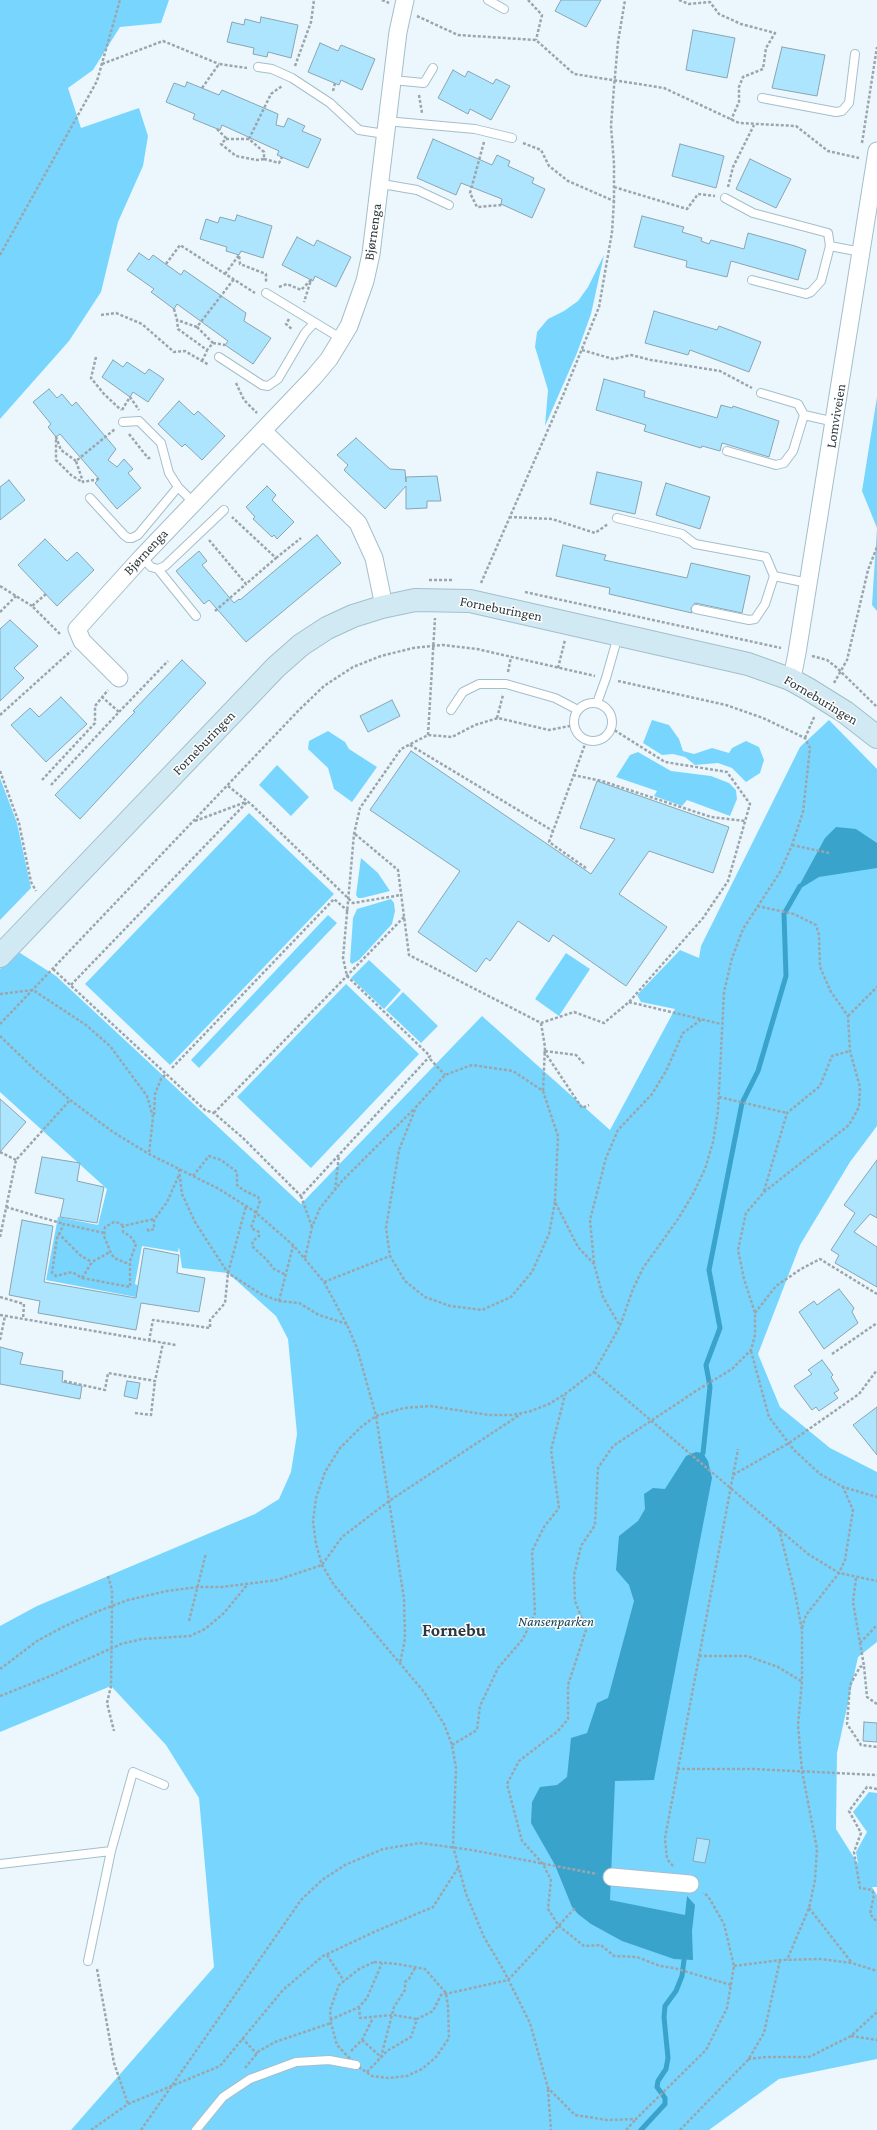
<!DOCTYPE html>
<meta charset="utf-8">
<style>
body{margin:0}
canvas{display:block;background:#ebf7fd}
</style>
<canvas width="877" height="2130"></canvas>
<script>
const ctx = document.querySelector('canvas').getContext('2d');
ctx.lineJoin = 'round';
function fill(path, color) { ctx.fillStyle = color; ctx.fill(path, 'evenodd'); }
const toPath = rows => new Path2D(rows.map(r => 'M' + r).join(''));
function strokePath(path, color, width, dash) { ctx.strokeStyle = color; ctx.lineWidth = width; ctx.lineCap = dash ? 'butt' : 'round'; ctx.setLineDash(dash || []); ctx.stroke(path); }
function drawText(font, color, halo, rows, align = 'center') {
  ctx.font = font + ' "Crimson Pro",serif'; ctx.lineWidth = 3; ctx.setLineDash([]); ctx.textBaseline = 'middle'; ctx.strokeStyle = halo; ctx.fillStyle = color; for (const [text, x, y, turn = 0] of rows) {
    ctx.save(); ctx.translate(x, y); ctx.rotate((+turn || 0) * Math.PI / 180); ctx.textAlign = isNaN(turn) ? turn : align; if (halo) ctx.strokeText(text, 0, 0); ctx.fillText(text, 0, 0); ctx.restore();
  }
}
fill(toPath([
 [0,0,169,0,161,23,120,27,93,70,68,88,81,128,139,108,148,136,143,166,118,222,101,292,69,341,0,419],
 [604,255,591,314,577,353,545,426,548,390,535,347,537,332,548,319,564,311,578,301,588,287],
 [877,397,877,611,872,605,877,528,862,491],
 [652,720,669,725,679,739,683,751,694,754,712,748,729,753,732,748,746,741,759,747,764,760,760,773,746,782,732,768,718,763,695,765,685,757,673,754,662,755,643,743],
 [829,720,877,769,877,1126,850,1162,800,1245,758,1354,780,1407,830,1448,877,1472,877,1642,858,1657,837,1753,836,1829,858,1864,856,1852,867,1832,853,1812,869,1792,877,1793,877,1887,872,1887,877,1895,877,2059,779,2079,709,2130,71,2130,214,1967,199,1798,166,1745,111,1686,0,1732,0,1626,37,1606,255,1514,279,1499,291,1472,297,1434,288,1339,276,1316,228,1273,182,1268,179,1247,178,1252,142,1246,135,1284,143,1288,141,1298,46,1280,58,1217,98,1225,107,1189,0,1092,0,969,17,951,56,976,301,1204,482,1016,610,1130,675,1009,641,1002,637,995,680,950,699,958,701,946,800,747],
 [328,731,345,742,349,749,377,767,352,802,334,789,328,768,308,749,309,741],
 [638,752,671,771,711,776,729,783,736,790,737,799,730,816,687,800,682,806,654,796,657,791,616,777,630,755],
 [277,765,309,797,291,816,259,785],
 [0,778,17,823,31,888,0,920],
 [249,813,334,894,170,1065,85,984],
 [361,858,378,873,390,891,362,898,358,898,356,895],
 [391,899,394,903,395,911,392,924,359,960,352,964,350,962,353,918,357,909],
 [328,915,337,923,199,1068,191,1060],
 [566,953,590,969,559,1016,535,999],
 [369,960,401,990,384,1009,351,978],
 [346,984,419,1054,311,1168,237,1097],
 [403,992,438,1026,421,1043,386,1010]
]), '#78d6fe');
fill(toPath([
 [836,827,856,829,877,843,877,868,819,877,801,888,800,884,825,838],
 [696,1452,703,1453,708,1461,712,1478,654,1780,615,1781,610,1900,685,1915,687,1896,695,1905,692,1931,693,1960,674,1959,622,1941,591,1924,578,1914,572,1907,555,1865,531,1823,532,1802,540,1787,557,1785,567,1777,571,1738,587,1733,597,1703,608,1698,634,1601,629,1585,616,1570,619,1536,638,1521,645,1509,644,1494,653,1488,665,1489,686,1456]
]), '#3aa3cc');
strokePath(toPath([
 [703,1453,710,1387,706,1365,720,1328,709,1270,742,1103,758,1071,786,976,784,914,800,886],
 [641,2130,665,2104,665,2098,657,2087,658,2081,666,2069,668,2058,664,2017,665,2006,676,1991,682,1976,684,1960]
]), '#3aa3cc', 5);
const building = toPath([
 [561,0,601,0,586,27,555,11,561,0],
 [261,17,298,25,291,58,268,52,267,57,253,54,254,48,227,42,232,22,244,25,245,19,260,23,261,17],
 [693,30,735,38,727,78,686,70,693,30],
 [320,43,338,51,341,45,375,59,362,90,341,80,339,85,308,72,320,43],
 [782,47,825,55,817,96,772,88,782,47],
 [453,70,465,77,468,71,493,84,496,79,510,86,491,120,470,109,468,114,438,98,453,70],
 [187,82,219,95,222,90,278,114,276,125,284,127,288,118,305,126,302,131,321,139,308,168,277,155,279,151,222,125,220,130,193,119,195,114,166,102,174,83,185,87,187,82],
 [433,139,492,165,497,155,510,161,508,166,534,178,532,183,545,189,532,218,501,204,502,199,461,183,456,195,417,178,433,139],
 [680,144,724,156,716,188,672,176,680,144],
 [750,159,791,179,776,208,736,189,750,159],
 [237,215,272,226,263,258,241,251,239,255,226,251,227,247,200,239,206,219,218,223,220,217,235,221,237,215],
 [642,216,684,227,682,232,702,238,701,241,709,244,711,240,744,249,748,233,795,246,806,250,798,280,731,261,727,277,686,267,687,261,634,247,642,216],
 [297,237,314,246,317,240,351,257,336,287,315,276,313,281,282,265,297,237],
 [139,253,149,260,153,255,181,275,184,270,246,313,244,321,271,338,253,364,225,345,228,341,177,304,174,309,151,292,154,289,127,270,139,253],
 [654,311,717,330,719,326,761,342,749,372,690,350,688,355,645,343,654,311],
 [113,360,123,367,127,362,145,374,149,369,164,379,148,402,133,392,130,397,102,377,113,360],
 [604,379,645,391,644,397,717,418,721,405,732,408,733,406,779,421,769,457,722,443,720,451,702,446,701,448,644,431,646,425,596,410,604,379],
 [49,389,57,398,62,394,72,406,76,402,116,449,108,460,117,467,124,459,133,469,128,473,141,488,117,509,95,483,99,479,60,434,56,437,48,427,51,424,33,402,49,389],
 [179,401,194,415,198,411,225,436,202,460,185,444,182,447,158,424,179,401],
 [356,438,390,469,405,470,406,482,406,477,437,476,441,501,427,501,427,508,406,509,406,486,385,509,344,470,348,465,337,455,356,438],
 [597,472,642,482,635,514,590,504,597,472],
 [9,480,25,500,0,520,0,487,9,480],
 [666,483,710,497,700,529,656,515,666,483],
 [267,486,276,495,272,500,294,522,277,539,274,535,272,537,253,519,255,517,246,507,267,486],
 [317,535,341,563,246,642,209,600,204,604,176,571,199,551,207,561,202,565,234,603,239,599,240,600,317,535],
 [45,539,67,561,77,552,94,570,57,606,18,565,45,539],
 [563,545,606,555,604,560,687,578,691,563,750,576,742,613,695,603,691,608,692,613,609,594,610,588,556,576,563,545],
 [10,620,38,646,14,668,24,678,0,701,0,629,10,620],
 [182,660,206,683,80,819,55,795,130,717,135,712,133,711,182,660],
 [61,697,87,724,46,762,11,725,30,708,39,717,61,697],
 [392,700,400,716,368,732,360,716,392,700],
 [411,751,591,874,615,839,580,828,597,781,729,827,713,873,649,851,619,894,667,927,626,986,553,935,549,942,518,921,490,961,486,958,476,972,418,932,460,871,370,810,411,751],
 [0,1099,26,1122,0,1152,0,1099],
 [42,1157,80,1163,77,1181,104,1187,97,1223,60,1217,64,1199,35,1193,42,1157],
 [877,1160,877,1218,870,1214,854,1232,877,1247,877,1287,835,1263,839,1255,831,1250,855,1213,844,1205,877,1160],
 [22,1220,53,1226,44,1282,136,1298,144,1248,179,1255,177,1273,205,1278,199,1312,141,1303,136,1330,38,1313,40,1301,9,1295,22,1220],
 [839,1289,854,1308,852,1312,858,1323,824,1349,799,1312,814,1301,817,1305,839,1289],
 [0,1347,23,1353,20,1364,63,1371,62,1382,82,1386,80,1399,0,1384,0,1347],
 [822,1360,833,1375,831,1377,839,1390,834,1393,838,1398,819,1411,816,1407,812,1410,794,1386,812,1374,808,1370,822,1360],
 [127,1381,140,1383,137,1399,124,1396,127,1381],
 [877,1407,877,1455,853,1425,877,1407],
 [864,1722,877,1723,877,1742,863,1741,864,1722],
 [697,1838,710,1840,705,1863,693,1861,697,1838]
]);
fill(building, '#ade5fe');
strokePath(building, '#89a5b1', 1);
const lane = toPath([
 [488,0,504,9],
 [258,67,272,69,292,78,330,103,359,130,385,134],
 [392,80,424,83,433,68],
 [762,98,836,112,842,111,849,103,855,54],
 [386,121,475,129,512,138],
 [379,186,388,185,417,190,449,205],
 [725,198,753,213,828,233,830,246,861,252],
 [752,280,806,294,811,292,821,281,830,246],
 [266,293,342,339],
 [219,357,262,385,268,386,278,379,305,333,314,323],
 [761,393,798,404,804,415,835,422],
 [123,422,139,421,161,443,169,473,178,487,193,502],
 [727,451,776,465,784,463,793,451,804,415],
 [90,498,124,535,128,538,132,538,138,535,178,487],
 [617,518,682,534,695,544,766,557,774,576,808,583],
 [142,557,151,567,158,569,165,566,224,510],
 [158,569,196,616],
 [696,609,749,620,755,619,765,604,774,576],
 [597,703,606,678,618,636],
 '574 722a19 19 0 1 1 38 0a19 19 0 1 1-38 0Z',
 [451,710,463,692,479,684,506,684,555,698,578,710],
 [0,1864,111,1851,133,1772,164,1785],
 [88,1961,111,1851],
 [196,2130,223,2097,250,2079,296,2062,329,2060,356,2065]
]);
const street = toPath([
 [263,431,358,523,374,558,384,606],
 [119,678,82,641,77,629,142,557,313,378,329,359,349,326,365,281,371,254,398,32,405,0],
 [790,679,793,673,797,653,877,151],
 [612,1877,690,1884]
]);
const secondary = toPath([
 [0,956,276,667,301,645,327,628,353,616,382,607,415,600,470,601,748,664,790,679,808,689,845,712,877,737]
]);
strokePath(lane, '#a3bfcc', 10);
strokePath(street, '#a3bfcc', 19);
strokePath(secondary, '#a3bfcc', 24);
strokePath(toPath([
 [382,0,389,3],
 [528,0,542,15,536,40],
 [679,0,689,4,710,2,719,14,741,24,775,33,766,48,763,69,743,77,739,87,739,102,731,120],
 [417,16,458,35,536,40,574,74,664,88,739,123,796,126,828,151,859,158],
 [102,64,163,41,219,64],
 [295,66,311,22,314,0],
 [202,88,219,64,247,68],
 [333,91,335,83],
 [419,95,422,113],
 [217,129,227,139],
 [226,139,249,139,264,152,264,159,257,160,236,156,221,144,226,139],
 [249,139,271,94,282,86],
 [484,142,470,193,477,207,502,205],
 [523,143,541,150,549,166,568,181,614,201],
 [862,143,877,47],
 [264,159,279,163,282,157],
 [614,187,687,209,698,194,715,196],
 [728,187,733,167,754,125],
 [0,255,97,81,120,0],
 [166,264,180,245,255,293],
 [225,274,239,255,240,264,266,274,266,283],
 [279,287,287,284,301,290,311,280,304,302],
 [174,309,177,320],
 [101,315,116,313,142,324,174,352,185,351,209,365],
 [289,319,286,324,293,330],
 [197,327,177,320,178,329,207,350,213,343,197,327,234,279],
 [213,343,225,345],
 [582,350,613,359,631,355,651,360,720,371,752,388],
 [96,357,91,378,104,394,121,410],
 [202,361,207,351],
 [236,383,244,400,257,413],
 [122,410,130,397,139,410],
 [129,434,148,458,152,458],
 [76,461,61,450,56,437,56,460,71,475,82,482],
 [99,479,83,482,76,461,115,429],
 [509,517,552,519,595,533,608,524],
 [209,540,246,584,276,558,232,517],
 [276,558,301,538],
 [429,580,452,580],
 [481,583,564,393,599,307,612,232,614,201,614,164,611,126,614,87,618,42,625,0],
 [0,586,32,606],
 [525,592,781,648],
 [46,594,32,606,61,635],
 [215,611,246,584],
 [0,612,16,596],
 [812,656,827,660,836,667,877,707],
 [558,668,565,640],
 [508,672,511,657],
 [618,681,726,705,763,718,805,738,810,748,803,812,792,845,780,872,743,929,732,958,724,992,718,1111,713,1142,705,1169,693,1194,678,1219,643,1268,633,1289,620,1326,594,1372,565,1394,549,1404,531,1411,512,1415,489,1415,430,1406,404,1408,376,1416,361,1427,340,1448,325,1472,316,1498,313,1521,316,1544,322,1565,334,1585,424,1692,444,1724,452,1745,456,1768,453,1846,466,1894,484,1937,504,1971,530,2023,548,2088,575,2115,607,2120,636,2119,706,2050,727,2008,734,1966,724,1924,708,1896,703,1893],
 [834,683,847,660,868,570,877,547],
 [119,712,168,661],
 [0,715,71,651],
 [497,718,503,695],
 [428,735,435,618],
 [805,738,815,715],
 [410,745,553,831],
 [0,771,19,823,31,882,36,891],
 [573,775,602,781,711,817,745,821],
 [42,780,95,723,95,706,108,690],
 [51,785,119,712,102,697],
 [228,786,252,805,353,903,401,895],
 [195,821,246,802],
 [355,834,398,870,409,955,541,1023,574,1012,604,1023,629,1002,703,918,728,881,750,804,727,772,665,762,611,728],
 [792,845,829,853],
 [586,868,549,842,587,739],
 [53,969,205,1110,214,1113,243,1138,301,1196,430,1056,347,976,343,958,354,834,360,808,401,749,428,735,452,737,475,725,498,718,549,730,575,725],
 [71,985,248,801],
 [0,994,33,990,86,1025,110,1046,147,1096,153,1117,149,1154],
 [629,1002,721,1024],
 [848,1016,877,987],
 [541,1023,545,1047,543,1091],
 [0,1024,299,710,324,686,353,667,381,656,413,648,443,645,477,649,595,676],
 [0,1036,32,1067,70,1100,113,1132,149,1154,219,1189,254,1211,294,1246,324,1282,347,1325,357,1348,376,1416,404,1599,405,1639,400,1663],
 [544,1051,582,1108,589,1105],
 [545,1051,576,1055,584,1064],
 [430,1059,445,1075],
 [172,1068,334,899,348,911],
 [719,1097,787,1113],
 [214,1113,404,917],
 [154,1115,155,1094,161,1079,166,1074],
 [0,1152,16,1160],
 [179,1169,182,1194,195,1222,228,1273,261,1294,279,1301,299,1303,319,1315,347,1324],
 [193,1176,209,1156,221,1160,237,1172,237,1185,243,1190,258,1197,260,1201,251,1228,259,1232,259,1236,253,1241,252,1246,267,1260,274,1269,286,1275],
 [335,1190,339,1155],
 [764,1191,787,1113,820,1086,832,1056,850,1051],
 [301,1196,312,1227],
 [555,1202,549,1234,532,1272,511,1297,482,1310,450,1306,425,1297,405,1281,390,1256,386,1228,399,1150,416,1107,445,1075,472,1065,513,1071,543,1091,558,1136,555,1202,578,1247,594,1264,603,1297,620,1326],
 [6,1207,64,1224],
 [123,1226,120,1223,114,1222,105,1227,104,1236,110,1251,114,1258,129,1264],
 [147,1229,149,1231,154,1229,154,1220,167,1202,179,1175],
 [58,1233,81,1256,92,1262],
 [104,1233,64,1224,57,1238,52,1273,56,1276,72,1272,82,1278,130,1287,130,1261,136,1244,130,1236,123,1232,123,1226,154,1219],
 [0,1237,16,1160,70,1100],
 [305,1258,312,1227,320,1208,342,1181,414,1109],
 [594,1263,590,1220,606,1158,618,1130,652,1094,666,1071,683,1033,702,1019],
 [82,1278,92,1262,110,1252],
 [324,1282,390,1256],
 [0,1297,24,1304,23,1319],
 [279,1301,293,1246],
 [755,1313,776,1286,801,1269,820,1259,877,1294],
 [0,1315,176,1345],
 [0,1340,5,1316],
 [149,1341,153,1320,210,1328,210,1320,225,1303,228,1273,246,1206],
 [751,1351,769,1417,794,1450,820,1474,843,1487,877,1497],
 [832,1354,877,1323],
 [594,1372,808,1554,839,1573,877,1581],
 [64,1381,105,1390,108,1373,155,1381,163,1343],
 [135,1413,151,1415,155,1381],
 [733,1475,789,1443,859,1394,877,1370],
 [779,1529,795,1593,802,1630,802,1681,798,1725,802,1771,817,1849,815,1880,809,1908,787,1960],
 [108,1576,112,1590,112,1606,111,1686,107,1703,114,1731],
 [856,1578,853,1602,864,1666],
 [189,1621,206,1553],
 [802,1628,806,1615,839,1573,845,1560,853,1510,843,1487],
 [860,1643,877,1625],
 [699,1656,747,1656,778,1667,801,1681],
 [0,1669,37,1641,63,1627,96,1612,128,1600,167,1591,198,1587,222,1587,277,1580,322,1565,342,1537,389,1501,521,1414],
 [0,1696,48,1677,121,1644,142,1639,190,1636,205,1629,224,1613,247,1585],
 [877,1704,867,1697,864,1666,860,1667,850,1685,847,1724,861,1745,877,1747],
 [452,1745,477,1730,480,1706,498,1668,523,1639,535,1613,532,1551,544,1527,559,1508,551,1450,565,1395],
 [677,1769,753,1769,877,1775],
 [877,1789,867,1787,849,1811,861,1833,854,1852,860,1888,872,1890,874,1895,870,1914,877,1922],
 [673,1866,667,1859,665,1838,738,1449],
 [809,1908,852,1963],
 [327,1955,344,1981],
 [374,1962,397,1964,425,1969,446,1993,448,2007,449,2038,436,2057,422,2069,407,2076,388,2078,372,2076,356,2065,337,2045,331,2023,330,2010,339,1985,359,1969,374,1962],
 [734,1966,781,1960,820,1959,852,1963,877,1971],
 [97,1969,114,2063,128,2104],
 [731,1985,674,1968,660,1966,637,1957,614,1956,601,1945,584,1946,559,1926,548,1909,551,1880,543,1864,522,1841,507,1784,519,1761,558,1731,568,1719,568,1685,586,1630,575,1601,574,1575,581,1546,595,1525,598,1468,613,1446,699,1389,732,1369,751,1350,755,1335,755,1313,744,1279,738,1250,746,1213,764,1192,849,1125,859,1107,860,1087,850,1051,848,1016,831,992,820,967,819,935,816,925,794,914,757,906],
 [359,2007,360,2018,393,2015,417,2019],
 [330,2020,359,2007,367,1998,382,1963],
 [851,2036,877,2040],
 [242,2038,257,2054],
 [362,2040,381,2057,394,2007,405,1990,405,1982,409,1979,416,1966],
 [351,2051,362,2040,373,2018],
 [748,2059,766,2057,809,2057,851,2036,877,2012],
 [245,2068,259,2051,275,2042,331,2023],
 [367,2072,387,2051,411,2037,417,2019,433,2011,441,1995,508,1980,575,1908],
 [548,2089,551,2130],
 [91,2130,128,2104,220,2066,283,1990,323,1956,374,1932,433,1907,458,1868],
 [141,2130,301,1900,322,1880,345,1865,383,1849,420,1843,472,1850,597,1874],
 [626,2130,636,2119],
 [680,2130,748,2060,764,2033,780,1960]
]), '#9aa6ab', 2.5, [3, 2]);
strokePath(lane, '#fff', 8);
strokePath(street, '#fff', 17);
strokePath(secondary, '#d1e9f3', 22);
drawText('14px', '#2c383d', '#fff', [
 ["Bjørnenga",373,232,-82],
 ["Lomviveien",836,416,-81],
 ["Bjørnenga",146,552,-47],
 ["Forneburingen",501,609,11],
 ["Forneburingen",821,700,31],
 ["Forneburingen",204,743,-46]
]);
drawText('italic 14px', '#103d4e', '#fff', [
 ["Nansenparken",556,1622]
]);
drawText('bold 18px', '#2c383d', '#fff', [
 ["Fornebu",454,1630]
]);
</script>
